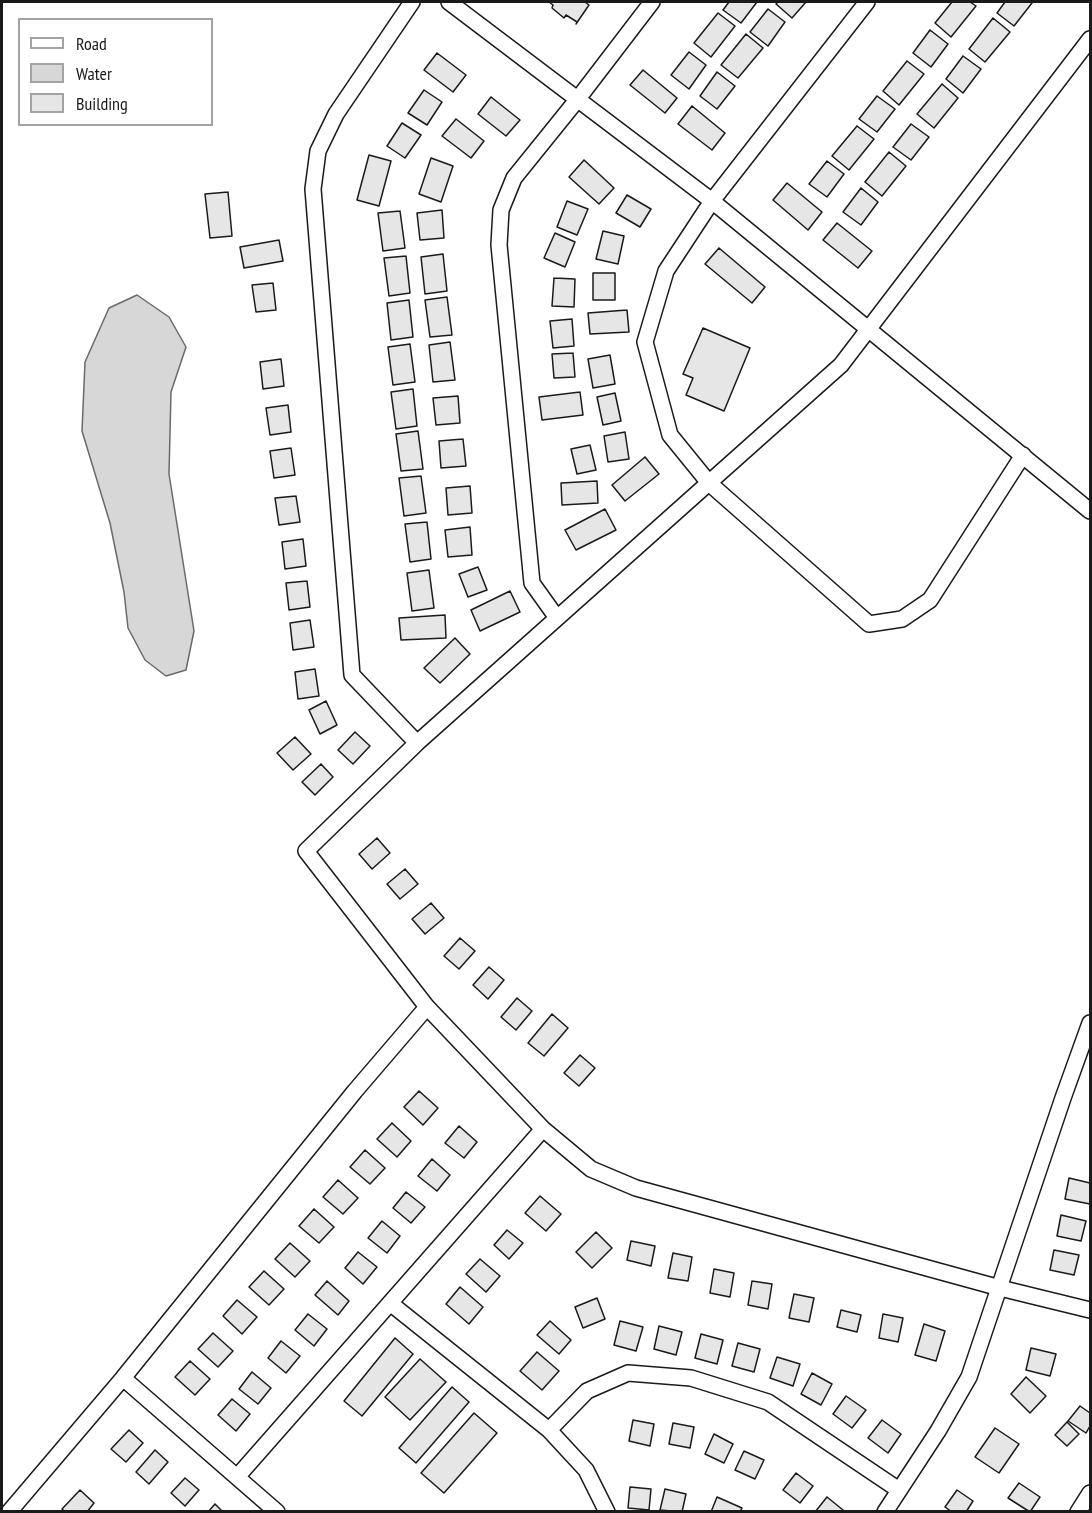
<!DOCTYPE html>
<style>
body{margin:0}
#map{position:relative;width:1092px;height:1513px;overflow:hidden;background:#fff;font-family:"PT Sans Narrow",sans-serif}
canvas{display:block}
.frame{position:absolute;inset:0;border:3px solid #1a1a1a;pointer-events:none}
.legend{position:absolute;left:18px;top:18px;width:195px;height:108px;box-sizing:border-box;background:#fff;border:2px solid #a3a3a3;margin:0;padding:8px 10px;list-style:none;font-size:18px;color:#1a1a1a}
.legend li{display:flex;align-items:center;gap:12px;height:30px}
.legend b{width:30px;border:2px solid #a3a3a3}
</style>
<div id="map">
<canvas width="1092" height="1513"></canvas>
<div class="frame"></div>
<ul class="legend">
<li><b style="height:8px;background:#fff"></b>Road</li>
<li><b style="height:16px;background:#d7d7d7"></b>Water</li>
<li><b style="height:16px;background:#e6e6e6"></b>Building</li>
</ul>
</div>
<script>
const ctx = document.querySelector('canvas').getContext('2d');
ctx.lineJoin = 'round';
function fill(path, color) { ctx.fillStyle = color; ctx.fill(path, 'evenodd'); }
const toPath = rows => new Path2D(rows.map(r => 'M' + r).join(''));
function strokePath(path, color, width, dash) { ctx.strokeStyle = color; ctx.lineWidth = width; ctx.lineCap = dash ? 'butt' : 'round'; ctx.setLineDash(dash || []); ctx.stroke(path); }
const water = toPath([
 [137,295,169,317,186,347,171,392,169,474,194,631,186,670,166,676,145,660,128,628,124,592,110,523,82,431,85,362,109,308,137,295]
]);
fill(water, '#d7d7d7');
strokePath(water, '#6a6a6a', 1.5);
const building = toPath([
 [549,2,585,2,589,5,576,24,577,22,566,15,564,18,552,8,553,5,549,2],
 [729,2,757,2,741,23,723,10,729,2],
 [778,2,806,2,792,18,776,4,778,2],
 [952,2,970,2,976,6,951,37,935,23,952,2],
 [1005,2,1030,2,1032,3,1014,26,997,13,1005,2],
 [768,9,785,22,768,46,750,32,768,9],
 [718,13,735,26,711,57,694,43,718,13],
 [993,18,1010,32,985,62,969,49,993,18],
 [930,30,948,44,931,67,913,53,930,30],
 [746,34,763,48,738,78,721,65,746,34],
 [689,52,706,65,689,89,671,75,689,52],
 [437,53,466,75,453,92,424,70,437,53],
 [963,56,981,69,963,93,946,79,963,56],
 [907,61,924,74,899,105,883,91,907,61],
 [643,70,677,98,665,113,630,85,643,70],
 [717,72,735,86,717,109,700,96,717,72],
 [942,84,958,98,934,128,917,114,942,84],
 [424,90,442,102,427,125,408,113,424,90],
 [877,96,895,109,877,132,859,119,877,96],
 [491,97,520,120,506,136,478,114,491,97],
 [692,106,725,133,712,150,678,124,692,106],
 [456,119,484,141,471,158,442,136,456,119],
 [402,123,421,135,405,158,387,146,402,123],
 [911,124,929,137,911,160,893,147,911,124],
 [857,126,874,139,849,170,832,156,857,126],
 [889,152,906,166,882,196,865,182,889,152],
 [369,155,391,161,379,206,357,200,369,155],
 [431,158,453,166,441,202,419,194,431,158],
 [584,160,614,188,599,204,569,177,584,160],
 [827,161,844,174,827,197,809,184,827,161],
 [787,183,822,212,808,230,773,200,787,183],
 [861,188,878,202,861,225,843,212,861,188],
 [228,192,232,236,210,238,205,194,228,192],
 [627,195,651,209,640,227,616,213,627,195],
 [567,201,588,209,577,235,557,227,567,201],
 [442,210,444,238,420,240,417,213,442,210],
 [400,211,405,248,383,251,378,213,400,211],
 [837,223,872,251,858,268,823,240,837,223],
 [603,231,624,236,618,264,596,259,603,231],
 [555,233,575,242,565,267,544,258,555,233],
 [279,240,283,261,244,268,240,247,279,240],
 [719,248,765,287,752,303,705,264,719,248],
 [443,254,447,291,425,294,421,257,443,254],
 [406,256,410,293,389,296,384,258,406,256],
 [593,273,615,273,615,300,593,300,593,273],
 [554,278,575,279,574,307,552,306,554,278],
 [273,283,276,310,256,312,252,285,273,283],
 [447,297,452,335,430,337,425,300,447,297],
 [409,300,413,337,391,340,387,303,409,300],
 [627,310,629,332,590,334,588,313,627,310],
 [572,319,574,346,553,348,550,321,572,319],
 [703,328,750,348,724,411,686,395,693,378,683,374,703,328],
 [450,342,455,380,433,382,429,345,450,342],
 [410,344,415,382,393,385,388,347,410,344],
 [573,353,575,377,554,378,552,354,573,353],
 [610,355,615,384,593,388,588,359,610,355],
 [281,359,284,386,263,389,260,362,281,359],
 [413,389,417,426,396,429,391,392,413,389],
 [580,392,583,415,542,420,539,397,580,392],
 [615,393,621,421,603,425,597,397,615,393],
 [458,396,460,423,436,425,433,398,458,396],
 [288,405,291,432,270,435,266,408,288,405],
 [418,431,423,469,401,471,396,434,418,431],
 [625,432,629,459,608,462,604,436,625,432],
 [463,439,466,466,441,468,439,441,463,439],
 [590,445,596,470,577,474,571,449,590,445],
 [291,448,295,475,274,478,270,451,291,448],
 [645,457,659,474,625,501,612,485,645,457],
 [421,476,426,513,404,516,399,478,421,476],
 [597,481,598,503,562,505,561,483,597,481],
 [470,486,472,513,448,515,446,488,470,486],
 [296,496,300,522,279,525,275,498,296,496],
 [605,509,616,530,576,550,565,530,605,509],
 [427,522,431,559,410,562,405,524,427,522],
 [470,527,472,555,448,557,445,530,470,527],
 [303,539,306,566,285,569,282,542,303,539],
 [478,567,487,590,468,597,459,574,478,567],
 [429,570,434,608,412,611,407,573,429,570],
 [307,581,310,607,289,610,286,583,307,581],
 [510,591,520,612,480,631,471,610,510,591],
 [445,615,446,638,401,640,399,618,445,615],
 [310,620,314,647,293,650,290,623,310,620],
 [455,638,470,654,440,683,424,668,455,638],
 [315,669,319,696,298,699,295,672,315,669],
 [326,701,337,725,320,734,309,710,326,701],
 [355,732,370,746,353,764,338,750,355,732],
 [295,737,311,754,293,770,277,753,295,737],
 [321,764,333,777,315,795,302,782,321,764],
 [377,838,390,853,372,869,359,854,377,838],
 [405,869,418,884,400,899,387,884,405,869],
 [431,903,444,918,425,934,412,919,431,903],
 [460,938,475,951,459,969,444,956,460,938],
 [489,967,504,980,488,999,473,985,489,967],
 [517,998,532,1011,516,1030,501,1017,517,998],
 [552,1014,568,1028,544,1056,528,1043,552,1014],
 [580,1055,595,1068,579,1086,564,1073,580,1055],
 [419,1091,438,1108,423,1125,404,1107,419,1091],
 [392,1123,411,1141,397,1157,377,1139,392,1123],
 [459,1126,477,1142,464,1158,445,1143,459,1126],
 [365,1150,385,1168,370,1184,350,1167,365,1150],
 [432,1159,450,1175,437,1191,418,1176,432,1159],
 [1069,1178,1090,1183,1090,1204,1065,1199,1069,1178],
 [338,1180,358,1198,343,1214,323,1197,338,1180],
 [406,1192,425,1207,411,1223,393,1208,406,1192],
 [540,1196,561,1214,546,1231,525,1213,540,1196],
 [314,1209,334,1227,319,1243,299,1226,314,1209],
 [1061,1215,1086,1221,1081,1241,1057,1236,1061,1215],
 [382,1221,400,1236,387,1253,368,1238,382,1221],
 [507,1230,523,1243,509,1259,494,1245,507,1230],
 [596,1232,612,1248,592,1268,576,1252,596,1232],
 [631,1241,655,1246,651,1266,627,1260,631,1241],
 [290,1243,310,1261,295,1277,275,1259,290,1243],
 [1054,1250,1079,1255,1074,1275,1050,1270,1054,1250],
 [358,1252,377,1267,363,1284,345,1268,358,1252],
 [673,1253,692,1257,688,1281,668,1278,673,1253],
 [480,1259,500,1276,486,1292,466,1274,480,1259],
 [714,1269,734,1273,730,1297,710,1293,714,1269],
 [264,1271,284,1289,269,1305,249,1287,264,1271],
 [327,1281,349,1301,338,1315,315,1295,327,1281],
 [752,1281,772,1284,768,1309,748,1305,752,1281],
 [460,1287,483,1307,469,1324,446,1304,460,1287],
 [794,1294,814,1298,809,1322,789,1318,794,1294],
 [597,1298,605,1319,583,1328,575,1307,597,1298],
 [237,1300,257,1317,242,1334,223,1316,237,1300],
 [841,1310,861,1315,857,1332,837,1327,841,1310],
 [308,1314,327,1329,314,1346,295,1330,308,1314],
 [883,1314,903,1318,898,1342,879,1338,883,1314],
 [550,1321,571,1340,559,1354,537,1335,550,1321],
 [620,1321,643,1327,636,1351,614,1345,620,1321],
 [924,1324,945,1331,936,1361,915,1355,924,1324],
 [659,1326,682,1332,676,1355,654,1349,659,1326],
 [213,1333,233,1351,218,1367,198,1349,213,1333],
 [701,1334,723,1340,717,1364,695,1358,701,1334],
 [395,1338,413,1354,362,1416,344,1401,395,1338],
 [281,1341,300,1356,286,1373,268,1358,281,1341],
 [738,1343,760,1349,754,1372,732,1366,738,1343],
 [1031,1348,1056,1354,1050,1376,1026,1370,1031,1348],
 [537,1352,559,1371,542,1390,520,1371,537,1352],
 [777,1357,800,1364,793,1386,770,1378,777,1357],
 [420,1359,446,1382,410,1420,385,1397,420,1359],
 [190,1361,210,1379,195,1395,175,1377,190,1361],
 [252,1372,271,1388,258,1404,239,1389,252,1372],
 [812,1373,832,1384,821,1405,801,1394,812,1373],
 [1026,1377,1046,1396,1030,1413,1011,1394,1026,1377],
 [452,1387,469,1402,416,1463,399,1448,452,1387],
 [846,1396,866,1410,852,1428,833,1414,846,1396],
 [232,1399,250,1414,236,1431,218,1415,232,1399],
 [1080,1406,1090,1413,1090,1426,1086,1433,1068,1421,1080,1406],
 [474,1413,497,1433,444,1493,421,1473,474,1413],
 [633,1420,654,1424,650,1446,629,1441,633,1420],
 [882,1420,901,1434,888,1453,868,1438,882,1420],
 [1067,1422,1079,1434,1067,1446,1055,1435,1067,1422],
 [673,1423,694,1427,690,1448,669,1444,673,1423],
 [995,1428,1019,1444,999,1473,975,1457,995,1428],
 [129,1430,143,1443,126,1462,111,1449,129,1430],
 [714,1434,733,1444,724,1463,705,1454,714,1434],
 [155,1450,168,1462,149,1484,136,1472,155,1450],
 [744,1451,764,1460,755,1479,735,1470,744,1451],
 [796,1473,813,1486,800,1503,783,1490,796,1473],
 [185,1478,199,1490,185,1506,171,1493,185,1478],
 [1019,1483,1040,1497,1030,1512,1008,1498,1019,1483],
 [630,1487,651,1489,649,1510,628,1508,630,1487],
 [665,1489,686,1494,682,1512,660,1510,665,1489],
 [80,1490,94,1503,87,1512,65,1512,62,1509,80,1490],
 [957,1490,973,1501,966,1512,952,1512,945,1507,957,1490],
 [717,1497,742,1508,740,1512,711,1512,717,1497],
 [827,1497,843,1510,841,1512,815,1512,827,1497],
 [215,1504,223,1512,208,1512,215,1504]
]);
fill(building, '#e6e6e6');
strokePath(building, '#1a1a1a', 1.5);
const street = toPath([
 [412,2,336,114,318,151,313,189,352,675,417,743],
 [449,2,712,201,1090,511],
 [867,2,712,201,666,271,645,342,670,435,709,483,869,624,902,619,930,600,1023,455],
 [1090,39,841,365,417,743,306,851,427,1007,543,1129,591,1169,636,1188,1000,1288,1090,1310],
 [557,618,532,583,499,245,501,210,514,178,577,100,652,2],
 [390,1303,549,1430,586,1470,607,1512],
 [123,1378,277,1512],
 [549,1430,587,1391,628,1373,691,1378,768,1402,899,1490],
 [237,1477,543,1129],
 [9,1512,123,1378,355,1091,427,1007],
 [885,1512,938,1431,969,1377,1063,1098,1090,1023],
 [1078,1512,1090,1493]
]);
strokePath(street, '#1a1a1a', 18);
strokePath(street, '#fff', 15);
</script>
